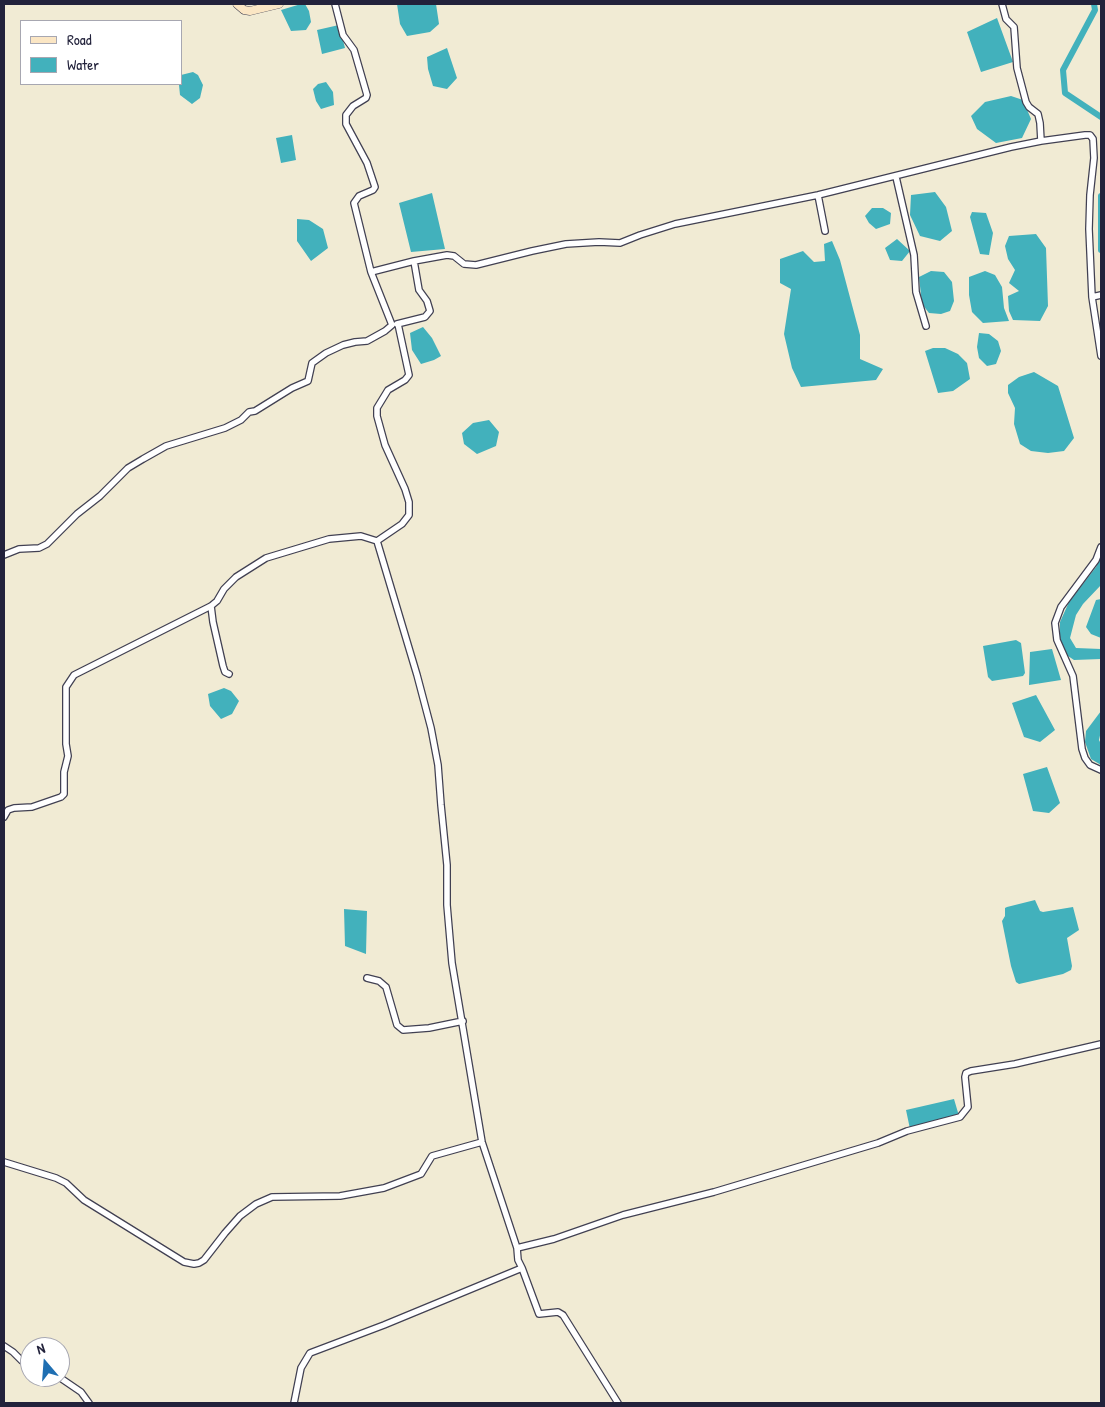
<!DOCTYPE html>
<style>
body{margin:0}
#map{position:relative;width:1105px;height:1407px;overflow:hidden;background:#f1ebd4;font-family:"Patrick Hand",sans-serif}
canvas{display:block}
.frame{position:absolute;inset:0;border:5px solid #22223b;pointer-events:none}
.legend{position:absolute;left:20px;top:20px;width:162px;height:65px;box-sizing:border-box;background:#fff;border:1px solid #a7a7b1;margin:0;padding:6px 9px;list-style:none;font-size:15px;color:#22223b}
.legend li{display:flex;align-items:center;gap:10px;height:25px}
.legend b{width:25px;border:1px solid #a7a7b1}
.north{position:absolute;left:20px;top:1337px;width:50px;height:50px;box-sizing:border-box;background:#fff;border:1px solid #a7a7b1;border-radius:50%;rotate:342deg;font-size:14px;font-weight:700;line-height:20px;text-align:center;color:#22223b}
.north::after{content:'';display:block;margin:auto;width:18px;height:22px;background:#1f6fb2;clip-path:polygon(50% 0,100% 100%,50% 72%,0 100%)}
</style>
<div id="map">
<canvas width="1105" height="1407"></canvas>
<div class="frame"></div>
<ul class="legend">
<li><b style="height:6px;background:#fbe6c4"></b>Road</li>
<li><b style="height:14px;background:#42b1bc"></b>Water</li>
</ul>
<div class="north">N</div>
</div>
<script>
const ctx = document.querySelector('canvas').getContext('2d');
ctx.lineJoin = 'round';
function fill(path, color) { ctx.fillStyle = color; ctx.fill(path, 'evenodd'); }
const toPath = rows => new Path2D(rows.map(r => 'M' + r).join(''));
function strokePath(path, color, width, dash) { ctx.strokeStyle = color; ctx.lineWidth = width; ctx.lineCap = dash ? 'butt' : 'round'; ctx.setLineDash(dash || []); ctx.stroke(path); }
fill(toPath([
 [301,4,305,4,309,11,311,22,306,30,291,31,281,10],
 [397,4,436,4,439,24,430,32,407,36,400,24],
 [997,18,1013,62,981,72,967,32],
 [339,25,345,48,322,54,317,30],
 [447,48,457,78,447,89,433,86,428,69,427,57],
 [193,72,198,75,203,85,200,98,192,104,180,95,179,85,181,84,181,75],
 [326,82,333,92,334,105,321,109,316,101,313,89,318,84],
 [1011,96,1023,100,1031,119,1022,138,996,143,977,129,971,116,985,102],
 [292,135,296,160,281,163,276,138],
 [935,192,946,207,952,231,940,241,920,236,910,215,911,195],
 [432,193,445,249,411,252,399,203],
 [872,208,883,208,891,213,890,224,876,229,869,223,865,216],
 [972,212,986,213,993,233,989,255,980,254,970,217],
 [297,219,309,220,323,229,328,248,311,261,297,241],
 [1036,234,1046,248,1048,306,1040,321,1013,320,1009,311,1008,296,1019,291,1009,283,1015,270,1008,259,1005,246,1009,236],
 [897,239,910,251,902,261,890,260,885,248],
 [832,241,840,260,860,335,860,359,883,369,876,380,801,387,792,368,784,334,791,289,780,283,780,259,803,251,814,262,825,261,824,244],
 [931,271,944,272,952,282,954,301,950,311,941,314,929,313,922,304,919,277],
 [985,271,995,275,1002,287,1004,308,1009,321,983,323,972,312,969,295,969,277],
 [423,327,432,338,441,356,434,360,421,364,412,350,410,333],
 [979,333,989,334,998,341,1001,351,996,364,987,366,979,358,977,347],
 [933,348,945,348,958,354,967,363,970,379,953,391,938,393,925,351],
 [1034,372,1058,386,1074,438,1064,451,1048,453,1031,451,1020,444,1014,424,1015,408,1008,393,1008,385,1019,377],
 [489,420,499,432,496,446,477,454,464,444,462,433,473,423],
 [1101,556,1101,585,1083,604,1076,615,1070,638,1076,648,1101,649,1101,659,1074,660,1068,656,1062,647,1060,637,1060,622,1069,602,1096,567],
 [1101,599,1101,638,1091,634,1086,627,1096,600],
 [1016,640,1021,643,1025,673,1023,676,992,681,988,677,983,646],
 [1052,649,1061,680,1029,685,1030,652],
 [224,688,231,691,239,701,232,714,221,719,210,706,208,694],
 [1036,695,1055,730,1040,742,1024,737,1012,703],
 [1101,711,1101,731,1099,740,1101,744,1101,765,1091,759,1085,742,1086,731],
 [1047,767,1060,803,1049,813,1033,811,1023,774],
 [1035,900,1040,911,1043,912,1073,907,1079,930,1067,938,1072,966,1071,970,1063,974,1019,984,1016,982,1011,966,1002,921,1005,916,1005,908,1007,907],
 [344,909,367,911,366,954,345,946],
 [954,1099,959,1116,910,1129,906,1110]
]), '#42b1bc');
strokePath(toPath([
 [1094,4,1095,10,1063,70,1065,93,1101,117],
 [1101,196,1101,250]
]), '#42b1bc', 6);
const street = toPath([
 [335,4,343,35,354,50,367,95,366,98,353,106,346,115,346,124,367,163,375,187,373,190,359,196,354,203,371,272],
 [1002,4,1006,19,1014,27,1017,68,1026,102,1029,107,1038,114,1040,123,1041,141],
 [896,177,914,255,916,292,926,326],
 [818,195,825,231],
 [1092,297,1101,295],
 [397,324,425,317,430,311,427,301,419,290,414,261],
 [398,324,409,375,405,380,388,390,377,408,377,416,385,445,405,489,409,502,409,515,402,524,377,541,417,675,431,728,438,765,441,805,447,865,447,905,452,963,482,1142,517,1248],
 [1101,547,1096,560,1061,607,1055,623,1057,640,1073,676,1082,749,1085,758,1090,765,1101,770],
 [4,555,19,549,39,548,47,544,77,514,100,496,128,468,143,459,166,446,225,428,241,420,249,412,255,411,292,388,308,381,312,363,326,353,343,345,355,342,367,341,385,331,392,325,371,272,414,261,447,255,454,256,464,264,476,265,532,251,566,244,599,242,620,243,640,235,675,224,818,195,1011,147,1041,141,1085,135,1090,135,1093,139,1094,158,1090,195,1089,229,1092,297,1101,356],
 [211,606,213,622,223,666,225,672,229,674],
 [4,817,8,810,14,808,32,807,61,797,64,794,64,772,68,756,66,744,66,687,74,675,211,606,217,601,224,589,236,577,266,558,329,539,361,536,377,541],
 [367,978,379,981,386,987,397,1025,403,1030,429,1028,463,1021],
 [4,1162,56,1178,66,1183,84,1200,184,1262,194,1264,199,1263,204,1260,225,1233,240,1216,256,1204,272,1197,340,1196,384,1188,421,1174,432,1156,482,1142],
 [522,1268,539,1314,558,1312,563,1315,618,1403],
 [4,1346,13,1352,22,1361,30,1364],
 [59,1377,81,1392,89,1403],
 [294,1403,301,1368,310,1353,384,1325,522,1268,518,1260,517,1248,554,1239,623,1215,714,1192,878,1143,907,1131,960,1117,968,1107,965,1077,966,1073,971,1071,1015,1064,1101,1044]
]);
const secondary = toPath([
 [237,4,244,10,250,11,279,4]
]);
strokePath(street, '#414052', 8);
strokePath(secondary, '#414052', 9);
strokePath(street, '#fff', 5.5);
strokePath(secondary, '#fbe6c4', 8);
</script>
